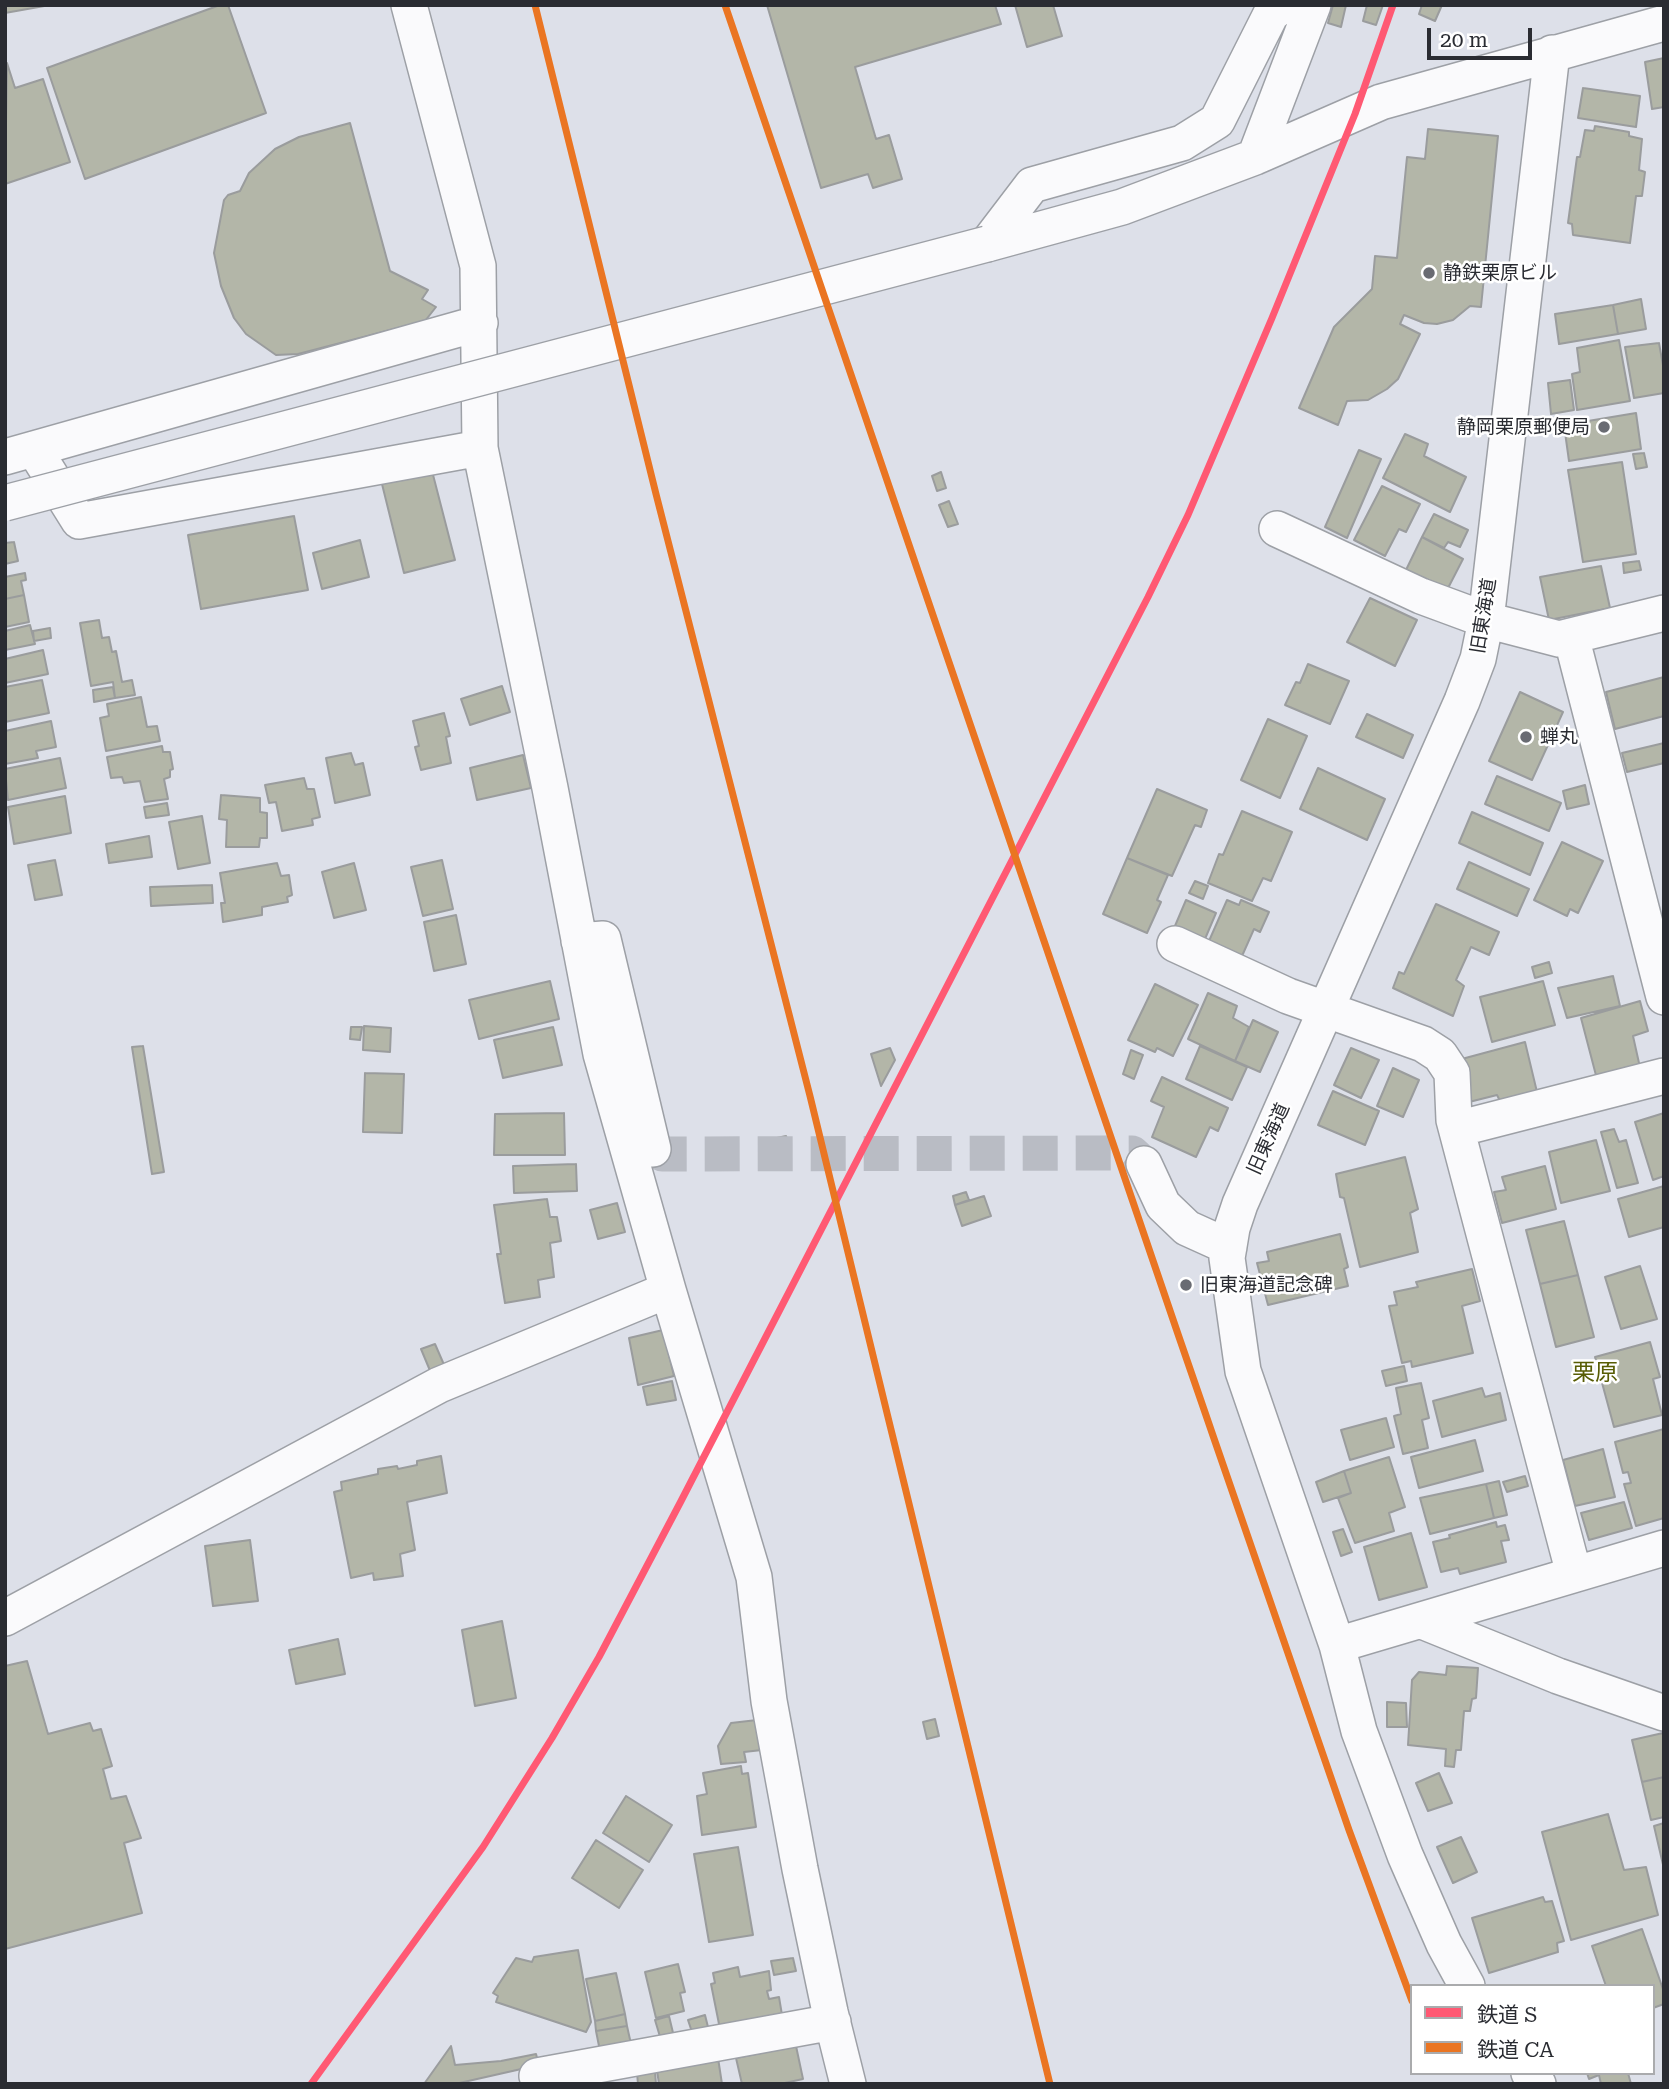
<!DOCTYPE html>
<meta charset="utf-8">
<style>
body{margin:0}
#map{position:relative;width:1669px;height:2089px;overflow:hidden;background:#dde0e9;font-family:"Roboto Serif","Noto Sans JP",serif}
canvas{display:block}
.frame{position:absolute;inset:0;border:7px solid #2a2c32;pointer-events:none}
.legend{position:absolute;left:1410px;top:1984px;width:245px;height:91px;box-sizing:border-box;background:#fff;border:2px solid #aaabad;margin:0;padding:9px 12px;list-style:none;font-size:21px;color:#2a2c32}
.legend li{display:flex;align-items:center;gap:14px;height:35px}
.legend b{width:35px;border:2px solid #aaabad}
.scale{position:absolute;left:1427px;top:28px;width:105px;height:32px;box-sizing:border-box;border:4px solid #2a2c32;border-top:0;padding-left:9px;font-size:21px;line-height:24px;white-space:nowrap;color:#2a2c32;-webkit-text-stroke:5px #fff;paint-order:stroke}
</style>
<div id="map">
<canvas width="1669" height="2089"></canvas>
<div class="frame"></div>
<ul class="legend">
<li><b style="height:9px;background:#ff5973"></b>鉄道 S</li>
<li><b style="height:9px;background:#ea7522"></b>鉄道 CA</li>
</ul>
<div class="scale">20 m</div>
</div>
<script>
const ctx = document.querySelector('canvas').getContext('2d');
ctx.lineJoin = 'round';
function fill(path, color) { ctx.fillStyle = color; ctx.fill(path, 'evenodd'); }
const toPath = rows => new Path2D(rows.map(r => 'M' + r).join(''));
function strokePath(path, color, width, dash) { ctx.strokeStyle = color; ctx.lineWidth = width; ctx.lineCap = dash ? 'butt' : 'round'; ctx.setLineDash(dash || []); ctx.stroke(path); }
function drawText(font, color, halo, rows, align = 'center') {
  ctx.font = font + ' "Roboto Serif","Noto Sans JP",serif'; ctx.lineWidth = 5; ctx.setLineDash([]); ctx.textBaseline = 'middle'; ctx.strokeStyle = halo; ctx.fillStyle = color; for (const [text, x, y, turn = 0] of rows) {
    ctx.save(); ctx.translate(x, y); ctx.rotate((+turn || 0) * Math.PI / 180); ctx.textAlign = isNaN(turn) ? turn : align; if (halo) ctx.strokeText(text, 0, 0); ctx.fillText(text, 0, 0); ctx.restore();
  }
}
const building = toPath([
 [5,5,50,5,5,13,5,5],
 [220,5,228,5,266,113,85,179,47,68,220,5],
 [767,5,995,5,1001,24,855,67,876,139,889,135,902,179,873,188,868,174,821,188,767,5],
 [1015,5,1053,5,1062,36,1027,47,1015,5],
 [1333,5,1346,5,1341,27,1328,23,1333,5],
 [1367,5,1383,5,1376,25,1363,21,1367,5],
 [1422,5,1442,5,1435,21,1419,14,1422,5],
 [1664,58,1664,107,1652,109,1645,62,1664,58],
 [7,63,15,88,43,79,70,162,5,184,7,63],
 [1583,88,1640,96,1636,127,1578,118,1583,88],
 [350,123,390,271,428,290,422,299,436,307,425,321,298,354,276,355,246,334,234,318,221,286,214,253,224,200,228,195,240,191,249,173,275,149,299,137,350,123],
 [1595,126,1629,132,1629,136,1642,139,1639,170,1645,172,1642,196,1636,196,1630,243,1573,235,1572,224,1568,223,1577,157,1580,157,1585,130,1594,131,1595,126],
 [1428,129,1498,136,1481,307,1470,306,1453,320,1437,324,1424,323,1404,315,1400,324,1420,334,1398,379,1387,389,1368,400,1347,401,1338,425,1299,408,1334,327,1372,289,1375,256,1397,258,1407,157,1425,159,1428,129],
 [1641,299,1646,329,1618,334,1613,305,1641,299],
 [1613,305,1618,334,1559,344,1555,314,1613,305],
 [1619,340,1630,401,1577,410,1572,374,1580,372,1577,348,1619,340],
 [1659,343,1664,371,1664,393,1634,398,1625,347,1659,343],
 [1570,380,1574,410,1551,414,1548,383,1570,380],
 [1636,413,1641,449,1569,461,1564,425,1636,413],
 [1405,434,1428,444,1424,456,1466,477,1450,512,1383,478,1405,434],
 [1359,450,1381,459,1347,538,1325,527,1359,450],
 [1644,453,1647,467,1636,469,1633,454,1644,453],
 [1622,462,1636,554,1583,562,1568,470,1622,462],
 [431,467,455,560,404,573,381,480,431,467],
 [941,472,946,488,937,491,932,476,941,472],
 [1382,486,1420,504,1406,532,1399,529,1385,556,1354,540,1382,486],
 [949,501,958,524,948,527,939,505,949,501],
 [1434,514,1468,530,1460,547,1448,542,1444,548,1422,537,1434,514],
 [294,516,308,590,201,609,188,535,294,516],
 [1422,537,1463,559,1446,592,1405,572,1422,537],
 [360,540,369,577,322,589,313,553,360,540],
 [14,542,18,561,5,564,5,543,14,542],
 [1639,561,1641,570,1624,573,1623,563,1639,561],
 [1601,566,1610,608,1549,620,1540,577,1601,566],
 [25,573,26,580,21,581,24,595,5,599,5,577,25,573],
 [24,595,29,622,5,627,5,599,24,595],
 [1370,598,1417,620,1395,666,1347,642,1370,598],
 [99,620,102,638,109,637,112,652,116,651,122,682,132,680,135,695,115,698,113,682,91,686,80,623,99,620],
 [30,625,35,644,5,650,5,631,30,625],
 [50,628,51,638,34,641,33,631,50,628],
 [43,650,48,674,5,683,5,659,43,650],
 [1308,664,1349,681,1330,724,1285,705,1296,682,1300,683,1308,664],
 [1664,677,1664,716,1615,729,1606,692,1664,677],
 [42,680,49,713,5,722,5,687,42,680],
 [502,686,510,712,470,725,461,699,502,686],
 [113,687,115,698,94,702,93,690,113,687],
 [1520,692,1563,712,1532,780,1489,761,1520,692],
 [141,697,147,727,157,726,160,741,106,751,100,718,109,716,107,704,141,697],
 [444,713,450,736,446,737,451,763,421,770,415,747,419,746,413,721,444,713],
 [1367,714,1413,735,1403,758,1356,737,1367,714],
 [1268,719,1307,736,1280,798,1241,780,1268,719],
 [51,721,56,747,36,751,38,758,5,764,5,731,51,721],
 [1664,743,1664,763,1627,772,1622,753,1664,743],
 [162,746,163,752,170,752,173,769,170,770,170,777,164,779,168,799,145,802,140,781,124,783,122,777,111,778,107,757,162,746],
 [351,753,355,765,363,763,370,795,335,803,326,758,351,753],
 [523,755,531,788,477,800,470,768,523,755],
 [60,758,66,788,8,800,5,769,60,758],
 [1318,768,1385,799,1367,840,1300,809,1318,768],
 [1497,776,1561,803,1549,831,1485,804,1497,776],
 [304,778,307,789,314,789,320,817,312,819,313,825,282,831,276,802,269,803,265,785,304,778],
 [1585,785,1589,804,1567,809,1563,791,1585,785],
 [1157,789,1207,810,1201,827,1195,825,1172,876,1127,858,1157,789],
 [221,795,260,798,260,812,267,813,267,838,260,838,259,847,226,847,227,820,219,819,221,795],
 [65,796,71,833,14,844,8,807,65,796],
 [167,803,169,815,146,818,144,807,167,803],
 [1242,811,1292,832,1271,881,1263,878,1252,901,1208,883,1219,854,1223,855,1242,811],
 [1472,812,1543,843,1530,875,1459,843,1472,812],
 [202,816,210,863,178,869,169,822,202,816],
 [149,836,152,857,109,863,106,844,149,836],
 [1562,842,1603,861,1578,913,1570,909,1567,916,1534,900,1562,842],
 [1127,858,1168,875,1157,900,1161,902,1147,933,1103,914,1127,858],
 [55,860,62,895,35,900,28,865,55,860],
 [442,860,453,909,423,916,411,867,442,860],
 [1469,862,1529,889,1517,916,1457,889,1469,862],
 [277,863,281,876,289,875,292,895,287,897,288,902,262,907,262,915,223,922,221,903,225,903,220,873,277,863],
 [354,863,366,910,334,918,322,872,354,863],
 [1195,881,1208,886,1203,899,1189,893,1195,881],
 [212,885,213,903,151,906,150,887,212,885],
 [1186,900,1216,913,1202,946,1172,933,1186,900],
 [1227,900,1239,905,1241,900,1269,912,1260,932,1254,929,1242,956,1209,941,1227,900],
 [1436,904,1499,932,1489,955,1471,947,1456,980,1464,986,1453,1016,1393,988,1399,972,1404,974,1436,904],
 [456,915,466,964,434,971,424,922,456,915],
 [1549,962,1552,973,1535,978,1532,967,1549,962],
 [1613,976,1620,1006,1567,1018,1558,988,1613,976],
 [550,981,559,1019,479,1039,469,1000,550,981],
 [1543,981,1555,1025,1492,1042,1480,997,1543,981],
 [1155,984,1198,1005,1173,1056,1157,1048,1155,1052,1128,1040,1155,984],
 [1208,993,1237,1006,1233,1018,1249,1027,1235,1061,1188,1039,1208,993],
 [1640,1001,1648,1031,1633,1036,1641,1072,1598,1083,1581,1018,1640,1001],
 [1253,1020,1278,1032,1260,1072,1235,1061,1253,1020],
 [364,1026,391,1028,390,1052,363,1050,364,1026],
 [351,1027,362,1027,360,1040,350,1039,351,1027],
 [553,1027,562,1065,503,1078,494,1040,553,1027],
 [1525,1042,1537,1092,1500,1101,1497,1095,1469,1102,1458,1060,1525,1042],
 [143,1046,164,1172,152,1174,132,1047,143,1046],
 [1200,1046,1247,1067,1232,1100,1186,1079,1200,1046],
 [890,1048,895,1060,881,1086,871,1054,890,1048],
 [1351,1048,1379,1060,1361,1098,1334,1085,1351,1048],
 [1131,1050,1143,1055,1134,1079,1123,1074,1131,1050],
 [1393,1068,1419,1080,1403,1117,1377,1106,1393,1068],
 [365,1073,404,1074,402,1133,363,1132,365,1073],
 [1162,1077,1228,1108,1218,1131,1210,1127,1196,1157,1152,1137,1164,1107,1151,1101,1162,1077],
 [1333,1091,1379,1111,1365,1145,1318,1125,1333,1091],
 [564,1113,565,1155,494,1155,495,1114,564,1113],
 [1664,1113,1664,1176,1653,1180,1635,1122,1664,1113],
 [1614,1129,1619,1142,1626,1140,1638,1183,1617,1188,1601,1132,1614,1129],
 [786,1136,791,1151,777,1155,772,1139,786,1136],
 [1596,1140,1610,1191,1561,1203,1549,1152,1596,1140],
 [1405,1157,1418,1209,1410,1213,1418,1252,1360,1267,1344,1198,1340,1197,1336,1174,1405,1157],
 [576,1164,577,1191,514,1193,513,1166,576,1164],
 [1545,1166,1556,1209,1502,1223,1494,1192,1506,1190,1502,1177,1545,1166],
 [1664,1186,1664,1227,1629,1237,1618,1199,1664,1186],
 [966,1192,969,1200,955,1205,953,1196,966,1192],
 [984,1196,991,1216,962,1226,955,1205,984,1196],
 [547,1199,550,1217,557,1217,561,1241,550,1243,554,1277,538,1280,540,1297,505,1303,497,1254,501,1254,494,1205,547,1199],
 [617,1203,625,1232,598,1239,590,1210,617,1203],
 [1564,1221,1578,1275,1540,1284,1526,1230,1564,1221],
 [1340,1234,1348,1267,1344,1269,1348,1286,1268,1305,1257,1263,1269,1261,1267,1252,1340,1234],
 [1640,1266,1657,1319,1621,1329,1605,1277,1640,1266],
 [1472,1269,1480,1301,1462,1306,1473,1353,1412,1367,1411,1361,1402,1363,1389,1306,1397,1305,1394,1292,1418,1287,1416,1282,1472,1269],
 [1578,1275,1594,1337,1556,1347,1540,1284,1578,1275],
 [663,1330,674,1376,638,1385,629,1338,663,1330],
 [1650,1342,1660,1377,1653,1379,1662,1415,1614,1427,1595,1357,1650,1342],
 [435,1344,445,1367,431,1373,421,1349,435,1344],
 [1404,1366,1407,1381,1386,1386,1382,1371,1404,1366],
 [672,1381,676,1400,647,1405,643,1387,672,1381],
 [1421,1383,1429,1418,1422,1420,1428,1448,1403,1454,1394,1416,1401,1414,1396,1388,1421,1383],
 [1482,1388,1485,1397,1500,1393,1506,1420,1442,1437,1433,1401,1482,1388],
 [1386,1418,1394,1447,1350,1460,1341,1430,1386,1418],
 [1664,1429,1664,1518,1636,1526,1624,1484,1631,1483,1628,1472,1623,1473,1615,1442,1664,1429],
 [1475,1440,1483,1471,1419,1488,1411,1457,1475,1440],
 [1603,1449,1615,1497,1575,1506,1563,1460,1603,1449],
 [441,1456,447,1493,407,1502,415,1550,400,1554,403,1576,374,1580,373,1573,351,1578,334,1492,342,1490,341,1482,378,1474,378,1469,397,1466,398,1469,417,1465,417,1461,441,1456],
 [1389,1457,1405,1507,1389,1513,1394,1531,1355,1543,1338,1498,1351,1493,1344,1471,1389,1457],
 [1344,1471,1351,1493,1323,1502,1316,1482,1344,1471],
 [1525,1476,1528,1486,1507,1492,1503,1482,1525,1476],
 [1499,1481,1507,1515,1494,1518,1486,1484,1499,1481],
 [1486,1484,1494,1518,1430,1534,1420,1498,1486,1484],
 [1624,1502,1632,1528,1589,1540,1581,1513,1624,1502],
 [1496,1522,1497,1527,1505,1525,1509,1540,1501,1541,1506,1562,1460,1574,1458,1568,1441,1572,1433,1542,1450,1538,1449,1535,1496,1522],
 [1343,1529,1352,1552,1341,1556,1333,1532,1343,1529],
 [1411,1533,1427,1587,1379,1600,1364,1547,1411,1533],
 [250,1540,258,1601,213,1606,205,1546,250,1540],
 [502,1621,516,1698,475,1706,462,1630,502,1621],
 [338,1639,345,1674,296,1684,289,1650,338,1639],
 [27,1661,48,1734,90,1723,93,1731,101,1729,112,1766,103,1769,111,1799,126,1796,141,1838,124,1843,142,1913,5,1949,5,1666,27,1661],
 [1447,1666,1478,1668,1476,1698,1472,1699,1470,1711,1464,1711,1461,1750,1456,1750,1454,1767,1445,1766,1446,1749,1408,1745,1412,1680,1419,1672,1446,1675,1447,1666],
 [1387,1702,1406,1703,1407,1727,1387,1727,1387,1702],
 [935,1719,939,1736,927,1739,923,1722,935,1719],
 [757,1720,762,1750,744,1752,746,1762,721,1764,718,1746,731,1723,757,1720],
 [1663,1733,1664,1777,1642,1782,1632,1740,1663,1733],
 [741,1766,742,1774,748,1773,756,1827,702,1835,697,1796,707,1794,703,1773,741,1766],
 [1439,1773,1452,1803,1428,1811,1416,1783,1439,1773],
 [1664,1777,1664,1817,1651,1820,1642,1782,1664,1777],
 [626,1796,672,1825,649,1862,603,1833,626,1796],
 [1608,1814,1624,1870,1646,1867,1658,1915,1571,1940,1542,1832,1608,1814],
 [1664,1823,1664,1869,1654,1826,1664,1823],
 [1461,1837,1477,1872,1453,1883,1437,1847,1461,1837],
 [596,1840,643,1870,619,1908,572,1878,596,1840],
 [738,1847,753,1935,709,1942,694,1854,738,1847],
 [1543,1897,1545,1902,1552,1901,1564,1941,1557,1943,1558,1952,1489,1973,1472,1918,1543,1897],
 [1642,1929,1664,1992,1664,2004,1653,2008,1653,1986,1606,1986,1592,1946,1642,1929],
 [578,1950,591,2022,586,2032,496,2002,498,1996,493,1993,516,1958,532,1962,534,1957,578,1950],
 [793,1958,796,1971,774,1975,771,1961,793,1958],
 [678,1964,685,1992,680,1993,684,2011,656,2018,645,1972,678,1964],
 [738,1967,740,1977,769,1971,771,1990,767,1991,769,1999,779,1997,782,2015,720,2029,711,1984,715,1983,713,1973,738,1967],
 [616,1973,625,2014,595,2021,586,1979,616,1973],
 [625,2014,627,2026,596,2031,595,2021,625,2014],
 [705,2015,708,2027,692,2032,688,2020,705,2015],
 [669,2016,674,2037,661,2040,655,2020,669,2016],
 [627,2026,631,2044,600,2051,596,2031,627,2026],
 [451,2046,455,2065,501,2061,536,2054,539,2065,455,2084,424,2084,451,2046],
 [796,2046,803,2079,780,2084,742,2084,736,2058,796,2046],
 [718,2058,722,2084,659,2084,657,2070,718,2058],
 [655,2072,656,2084,638,2084,637,2073,655,2072],
 [1587,2073,1628,2073,1631,2084,1601,2084,1599,2075,1589,2079,1587,2073]
]);
fill(building, '#b3b6a8');
strokePath(building, '#9a9c9d', 2);
strokePath(toPath([
 [653,1149,662,1154,1132,1153,1144,1164]
]), '#b9bcc4', 35, [35, 18]);
const minor = toPath([
 [409,5,478,266,480,448,550,788,601,1054,668,1290,754,1577,769,1701,800,1869,830,2012,848,2084],
 [1255,157,1313,5],
 [987,244,1122,207,1255,157,1381,102,1664,23],
 [987,244,1032,185,1182,143,1217,121,1271,14,1283,5],
 [34,449,79,521,480,448],
 [5,457,480,323],
 [1277,529,1421,596,1486,620,1559,639,1664,613],
 [1571,636,1664,997],
 [579,941,603,939,653,1149],
 [1175,944,1288,996,1423,1044,1440,1055,1452,1073,1454,1120,1574,1574],
 [1457,1129,1664,1076],
 [1144,1164,1163,1205,1187,1228,1229,1247],
 [5,1618,439,1385,668,1290],
 [1422,1621,1558,1676,1664,1713],
 [1337,1645,1664,1548],
 [1467,1986,1444,1944,1405,1855,1359,1731,1337,1645,1243,1371,1227,1258,1232,1228,1240,1204,1462,701,1478,659,1486,620,1552,53],
 [1529,2073,1538,2084],
 [537,2076,833,2022]
]);
strokePath(minor, '#9da0a6', 38);
strokePath(minor, '#fafafc', 35);
const minorBridge = toPath([
 [5,503,987,244]
]);
strokePath(minorBridge, '#9da0a6', 38, []);
strokePath(minorBridge, '#fafafc', 35);
strokePath(toPath([
 [311,2084,483,1847,552,1738,599,1657,680,1503,1148,597,1188,515,1272,318,1355,114,1393,5]
]), '#ff5973', 7);
strokePath(toPath([
 [535,5,656,494,810,1096,1050,2084],
 [725,5,1179,1337,1349,1830,1412,2001]
]), '#ea7522', 7);
for (const [x, y, r, color] of [
 [1429,273,7,"#696b72"],
 [1604,427,7,"#696b72"],
 [1526,737,7,"#696b72"],
 [1186,1285,7,"#696b72"]
]) { const dot = new Path2D(); dot.arc(x, y, r, 0, 2 * Math.PI); ctx.fillStyle = color; ctx.fill(dot); strokePath(dot, '#fff', 2.5); }
drawText('19px', '#2a2c32', '#fff', [
 ["静鉄栗原ビル",1443,273],
 ["静岡栗原郵便局",1590,427,"right"],
 ["蝉丸",1540,737],
 ["旧東海道記念碑",1200,1285]
], 'left');
drawText('19px', '#2a2c32', '#fff', [
 ["旧東海道",1484,616,-81],
 ["旧東海道",1269,1139,-66]
]);
drawText('23px', '#585d05', '#fff', [
 ["栗原",1595,1373]
]);
</script>
